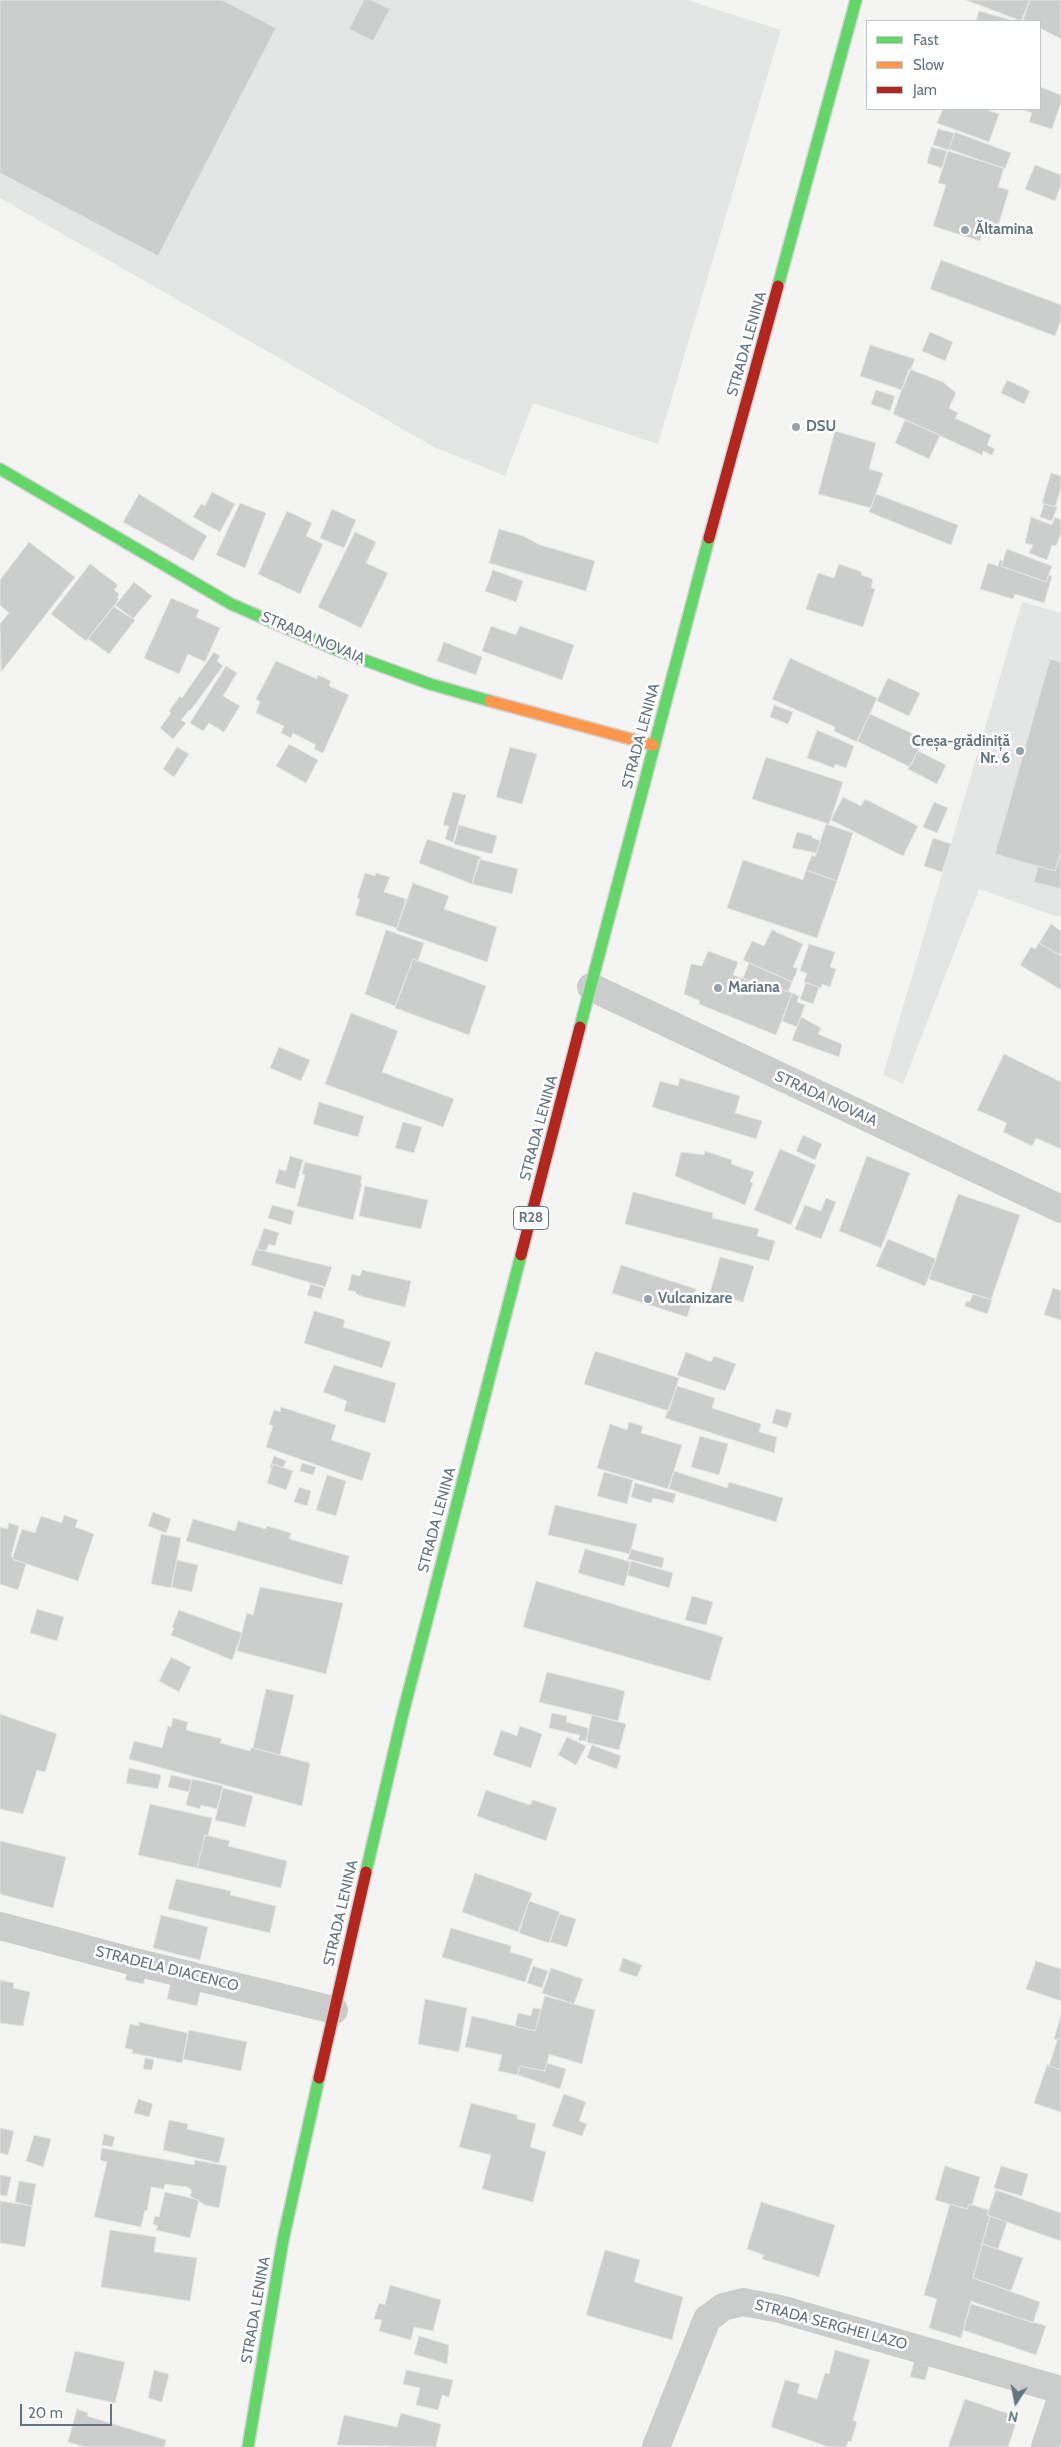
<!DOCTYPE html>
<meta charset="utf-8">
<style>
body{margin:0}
#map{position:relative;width:1061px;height:2447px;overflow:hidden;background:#f4f4f2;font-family:Cabin,sans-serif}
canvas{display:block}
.legend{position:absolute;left:866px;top:20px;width:175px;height:90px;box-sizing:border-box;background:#fff;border:1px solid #c1c8cd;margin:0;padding:6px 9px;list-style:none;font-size:15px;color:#647582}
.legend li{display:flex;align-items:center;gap:10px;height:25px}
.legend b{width:25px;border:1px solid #c1c8cd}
.north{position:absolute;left:991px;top:2377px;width:50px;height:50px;-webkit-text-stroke:4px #fff;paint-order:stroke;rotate:191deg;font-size:14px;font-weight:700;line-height:20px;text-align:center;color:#647582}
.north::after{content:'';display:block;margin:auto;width:18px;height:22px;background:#647582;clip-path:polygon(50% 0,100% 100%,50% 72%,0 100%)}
.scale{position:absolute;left:20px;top:2404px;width:92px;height:22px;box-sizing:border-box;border:2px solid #647582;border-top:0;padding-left:6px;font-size:15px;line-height:18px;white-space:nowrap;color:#647582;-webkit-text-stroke:4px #fff;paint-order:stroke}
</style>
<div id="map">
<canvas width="1061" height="2447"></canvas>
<ul class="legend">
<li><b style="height:6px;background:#63d668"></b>Fast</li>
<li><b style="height:6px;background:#ff974d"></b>Slow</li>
<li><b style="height:6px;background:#b3261e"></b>Jam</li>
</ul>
<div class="north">N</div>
<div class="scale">20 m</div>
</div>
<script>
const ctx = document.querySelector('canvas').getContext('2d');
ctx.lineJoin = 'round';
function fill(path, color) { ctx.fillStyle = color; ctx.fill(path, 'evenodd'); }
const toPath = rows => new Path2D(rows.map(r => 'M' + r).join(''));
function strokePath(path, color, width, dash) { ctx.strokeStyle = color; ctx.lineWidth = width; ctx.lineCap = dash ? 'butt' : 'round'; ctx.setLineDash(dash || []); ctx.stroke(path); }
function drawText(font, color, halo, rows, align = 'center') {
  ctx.font = font + ' Cabin,sans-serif'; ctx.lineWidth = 5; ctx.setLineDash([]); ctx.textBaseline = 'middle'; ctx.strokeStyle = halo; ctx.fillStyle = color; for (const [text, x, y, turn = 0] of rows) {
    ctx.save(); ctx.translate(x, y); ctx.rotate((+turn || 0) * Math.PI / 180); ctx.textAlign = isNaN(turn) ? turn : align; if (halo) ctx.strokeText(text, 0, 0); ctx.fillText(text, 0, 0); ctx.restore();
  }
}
fill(toPath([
 [0,0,687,0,781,30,658,444,533,403,505,476,434,447,0,198],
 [1022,602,1061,613,1061,918,979,889,903,1084,883,1075]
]), '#e4e5e5');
const building = toPath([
 [0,0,222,0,276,28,158,256,0,173,0,0],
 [364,0,371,0,390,9,373,41,349,29,364,0],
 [966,0,1030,0,1021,21,966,0],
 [1030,0,1061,0,1061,39,1040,28,1040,21,1023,20,1030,0],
 [979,11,1011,20,1010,21,976,21,979,11],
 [1040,87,1061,95,1061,102,1052,129,1029,122,1032,113,1020,109,1040,109,1040,87],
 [943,109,984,109,999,114,989,142,937,123,943,109],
 [938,129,954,133,949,150,933,145,938,129],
 [955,132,1011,153,1005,169,949,149,955,132],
 [931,147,947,151,942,168,927,163,931,147],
 [948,151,1004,168,998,187,1009,190,998,226,996,225,995,229,985,225,980,241,933,226,946,185,938,183,948,151],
 [1035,165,1061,175,1061,185,1055,201,1025,189,1035,165],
 [941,260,1061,305,1061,320,1055,336,930,289,941,260],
 [930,332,953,342,945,361,922,351,930,332],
 [870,345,915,359,902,390,860,376,870,345],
 [909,369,943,382,956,393,949,408,958,413,955,418,991,435,987,445,995,449,992,455,983,451,982,455,893,414,909,369],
 [1007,380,1030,391,1024,404,1001,393,1007,380],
 [876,390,895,396,890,411,871,404,876,390],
 [905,420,940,435,929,459,895,443,905,420],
 [835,431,876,443,869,469,883,473,871,508,818,494,835,431],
 [1051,473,1061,476,1061,488,1055,507,1042,503,1051,473],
 [212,492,235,504,220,532,193,517,201,504,205,506,212,492],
 [139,494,207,536,193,561,123,522,139,494],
 [876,494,958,525,951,545,869,512,876,494],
 [240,503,266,513,245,568,216,555,240,503],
 [1044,504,1057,507,1052,521,1040,517,1044,504],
 [332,509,356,520,344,548,320,538,332,509],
 [287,511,312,523,306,536,323,544,300,594,258,574,287,511],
 [1031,517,1052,525,1055,517,1061,520,1061,533,1056,546,1052,545,1047,560,1029,553,1033,545,1025,543,1031,517],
 [499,529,523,536,540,545,595,561,586,591,489,563,499,529],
 [355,532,376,542,366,563,388,573,361,628,318,607,355,532],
 [29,542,75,577,1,672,0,624,9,613,0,605,0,580,29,542],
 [1007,549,1052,566,1046,582,1001,566,1007,549],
 [1000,560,1003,561,1001,566,1046,582,1049,575,1052,576,1044,603,1015,594,1013,599,980,589,988,563,998,566,1000,560],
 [90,564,118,585,114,590,119,594,117,598,119,599,86,641,51,614,90,564],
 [839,564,862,572,861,575,873,579,871,588,875,589,863,627,806,609,818,573,834,578,839,564],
 [493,570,523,581,516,602,485,591,493,570],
 [134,582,152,596,133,619,114,607,134,582],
 [171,598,199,610,196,617,220,628,205,662,188,654,179,674,144,658,171,598],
 [115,605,135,620,109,654,88,639,115,605],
 [491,626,516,635,520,626,574,645,562,680,482,651,491,626],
 [444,642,482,657,476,675,437,661,444,642],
 [214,652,220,656,217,661,223,666,190,711,189,710,181,720,186,723,173,739,160,728,171,713,169,711,180,696,182,698,214,652],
 [790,658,877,698,857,742,834,731,835,727,772,699,790,658],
 [1050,659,1061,662,1061,851,1055,871,995,854,1050,659],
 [276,661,317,679,318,675,331,681,329,686,349,695,323,753,314,749,316,745,293,733,291,738,281,733,284,726,256,713,260,702,256,699,276,661],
 [226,666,237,673,223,696,240,706,224,732,209,723,203,731,190,723,226,666],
 [888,678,920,693,909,716,877,701,888,678],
 [774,705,793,712,788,724,770,717,774,705],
 [870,714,924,739,910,767,857,741,870,714],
 [817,730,854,746,846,768,835,764,834,768,807,758,817,730],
 [289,744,318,760,306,783,276,766,289,744],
 [177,747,189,754,174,777,163,769,177,747],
 [510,747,537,754,522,804,496,797,510,747],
 [918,751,946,765,937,784,908,769,918,751],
 [766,757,843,782,829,824,752,799,766,757],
 [453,792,466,795,453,842,445,839,449,826,443,825,453,792],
 [843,797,861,806,865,799,918,826,903,856,831,820,843,797],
 [934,802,948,808,937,833,923,827,934,802],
 [826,824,853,833,837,881,806,870,812,855,815,857,826,824],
 [459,825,497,836,492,854,454,844,459,825],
 [797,832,812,836,812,838,821,841,816,853,792,848,797,832],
 [933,838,951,844,942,872,924,866,933,838],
 [427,839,481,857,472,884,419,863,427,839],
 [1061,851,1061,889,1034,882,1038,866,1055,871,1061,851],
 [479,859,518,869,512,894,472,884,479,859],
 [743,860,803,880,806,870,837,881,817,938,727,908,743,860],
 [365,873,375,876,376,873,390,877,384,892,406,899,397,928,355,915,360,899,357,898,365,873],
 [413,883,449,896,444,909,497,927,487,962,396,930,413,883],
 [1051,924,1061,931,1061,952,1059,955,1039,943,1051,924],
 [386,930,424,943,418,961,413,959,395,1006,365,994,386,930],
 [772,930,803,944,793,967,798,969,792,982,743,960,752,941,764,946,772,930],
 [1039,943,1061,956,1061,990,1020,965,1031,947,1035,949,1039,943],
 [809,944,835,952,830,967,836,969,830,987,822,984,821,988,804,982,807,973,800,971,809,944],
 [708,951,738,962,733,975,767,987,768,984,792,993,776,1035,699,1004,700,1001,684,994,691,964,702,966,708,951],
 [413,959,486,986,469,1035,395,1008,413,959],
 [749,963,792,982,788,992,768,984,767,987,743,978,749,963],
 [806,983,819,987,813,1004,800,999,806,983],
 [792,993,799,996,797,1002,805,1005,797,1027,782,1021,792,993],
 [351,1013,398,1031,382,1072,454,1099,443,1127,325,1084,351,1013],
 [801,1017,821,1028,818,1034,842,1044,839,1057,792,1040,801,1017],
 [279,1047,310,1060,301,1081,270,1068,279,1047],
 [1004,1054,1061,1082,1061,1149,1036,1138,1032,1146,1003,1132,1007,1123,977,1110,1004,1054],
 [680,1078,740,1096,735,1113,762,1121,756,1139,652,1107,660,1081,678,1086,680,1078],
 [319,1102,364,1116,358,1137,313,1124,319,1102],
 [403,1122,422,1127,414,1153,395,1148,403,1122],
 [803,1135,822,1144,815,1160,796,1151,803,1135],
 [780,1149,816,1165,791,1225,754,1210,780,1149],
 [705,1151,732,1160,731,1164,754,1172,750,1182,753,1183,745,1205,675,1176,681,1152,704,1155,705,1151],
 [290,1156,303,1160,295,1189,275,1183,279,1169,286,1171,290,1156],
 [867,1156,910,1173,881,1248,839,1231,867,1156],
 [305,1162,362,1176,360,1183,362,1183,353,1220,297,1206,305,1175,302,1174,305,1162],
 [365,1186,428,1200,421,1229,359,1216,365,1186],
 [633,1192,713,1213,712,1218,759,1229,757,1236,775,1241,769,1261,625,1224,633,1192],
 [958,1194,1020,1215,991,1300,929,1279,958,1194],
 [826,1198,836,1202,821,1239,795,1229,805,1205,821,1211,826,1198],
 [272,1205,294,1211,291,1225,268,1218,272,1205],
 [264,1228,279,1233,275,1246,269,1244,266,1251,257,1249,264,1228],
 [888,1239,936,1259,925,1286,876,1266,888,1239],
 [256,1249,332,1267,325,1287,251,1265,256,1249],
 [720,1257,754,1266,743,1302,710,1293,720,1257],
 [621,1265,696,1289,687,1317,612,1293,621,1265],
 [362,1270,411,1281,405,1307,364,1297,356,1294,356,1292,348,1290,352,1274,360,1276,362,1270],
 [311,1284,324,1288,321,1299,307,1295,311,1284],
 [1053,1288,1061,1291,1061,1320,1044,1315,1053,1288],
 [973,1294,992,1300,987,1314,965,1306,966,1301,970,1302,973,1294],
 [314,1311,345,1320,343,1327,391,1342,382,1368,304,1343,314,1311],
 [595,1351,679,1378,669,1411,584,1384,595,1351],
 [686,1352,711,1362,714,1356,736,1364,725,1391,677,1375,686,1352],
 [334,1365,396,1383,385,1423,344,1411,347,1401,323,1392,334,1365],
 [677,1386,715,1398,712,1408,761,1424,759,1432,777,1437,774,1453,665,1418,677,1386],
 [281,1407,336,1425,331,1440,371,1453,362,1481,266,1447,273,1426,269,1424,274,1410,280,1412,281,1407],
 [776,1409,792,1413,787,1428,772,1423,776,1409],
 [629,1422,643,1426,641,1433,682,1445,668,1489,597,1468,610,1424,627,1430,629,1422],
 [700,1436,728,1444,719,1475,691,1467,700,1436],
 [274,1456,286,1461,283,1468,273,1464,272,1468,270,1467,274,1456],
 [302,1463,316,1467,313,1475,300,1471,302,1463],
 [273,1464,293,1471,286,1490,267,1483,273,1464],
 [674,1471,727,1488,729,1482,783,1498,776,1522,669,1489,674,1471],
 [604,1472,633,1480,627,1504,597,1496,604,1472],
 [327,1475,346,1481,336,1516,316,1510,327,1475],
 [635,1483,676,1494,673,1503,653,1498,651,1503,631,1497,635,1483],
 [299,1487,311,1491,307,1506,294,1502,299,1487],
 [555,1505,637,1524,630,1554,548,1535,555,1505],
 [153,1512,171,1519,166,1533,148,1526,153,1512],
 [64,1515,78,1520,75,1527,94,1534,78,1581,12,1559,22,1529,35,1533,41,1516,62,1523,64,1515],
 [193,1519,235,1531,238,1521,266,1529,267,1526,291,1533,289,1539,349,1556,342,1585,186,1541,193,1519],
 [9,1523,19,1526,11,1556,13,1557,12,1559,26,1564,18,1590,0,1584,0,1527,7,1529,9,1523],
 [161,1534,181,1538,171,1588,151,1584,161,1534],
 [585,1549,631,1562,624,1586,578,1573,585,1549],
 [631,1549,664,1558,662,1568,628,1559,631,1549],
 [177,1560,198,1565,192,1592,171,1587,177,1560],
 [631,1561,673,1573,669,1588,627,1575,631,1561],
 [536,1581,723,1637,710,1681,523,1627,536,1581],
 [260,1587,343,1603,326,1674,237,1651,247,1613,253,1615,260,1587],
 [692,1596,713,1602,706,1625,685,1620,692,1596],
 [37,1609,64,1617,57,1641,30,1633,37,1609],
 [179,1610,242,1633,232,1660,171,1635,174,1628,172,1627,179,1610],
 [171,1657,191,1667,179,1692,159,1681,171,1657],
 [547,1672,625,1691,618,1721,539,1702,547,1672],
 [266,1689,294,1695,280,1755,253,1748,266,1689],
 [552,1713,567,1716,566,1722,588,1728,587,1741,578,1740,580,1735,549,1728,552,1713],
 [0,1714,57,1734,45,1772,37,1770,23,1814,0,1809,0,1714],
 [592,1715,626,1724,619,1750,586,1742,592,1715],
 [173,1718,188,1722,186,1730,222,1739,220,1743,250,1751,251,1748,253,1748,310,1763,302,1806,129,1759,134,1741,162,1748,168,1726,171,1727,173,1718],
 [520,1726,542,1734,531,1768,493,1755,501,1730,517,1736,520,1726],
 [567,1737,586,1746,576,1765,558,1755,567,1737],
 [592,1745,621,1756,617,1769,587,1758,592,1745],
 [129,1768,161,1775,158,1789,126,1783,129,1768],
 [171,1775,192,1780,189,1792,168,1787,171,1775],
 [192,1779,223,1786,217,1809,201,1805,200,1809,186,1805,192,1779],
 [223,1788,253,1796,245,1827,215,1820,223,1788],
 [486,1790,530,1805,533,1800,557,1808,546,1841,477,1816,486,1790],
 [150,1804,212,1818,208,1836,205,1835,197,1868,138,1855,150,1804],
 [205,1835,230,1841,228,1846,287,1861,281,1888,197,1868,205,1835],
 [0,1841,66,1857,53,1908,0,1894,0,1841],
 [475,1873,532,1893,518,1932,462,1912,475,1873],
 [176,1879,231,1891,230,1895,276,1906,270,1933,168,1909,176,1879],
 [529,1901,560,1912,549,1943,519,1933,529,1901],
 [559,1914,576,1919,567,1947,550,1942,559,1914],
 [161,1915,208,1927,200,1960,153,1948,161,1915],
 [451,1928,511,1946,510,1952,533,1959,525,1982,442,1957,451,1928],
 [623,1958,642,1965,637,1977,619,1971,623,1958],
 [1036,1961,1061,1969,1061,2001,1026,1989,1036,1961],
 [533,1966,548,1971,542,1988,527,1983,533,1966],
 [551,1968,583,1979,574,2004,542,1993,551,1968],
 [128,1969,146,1973,144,1984,125,1980,128,1969],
 [172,1977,202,1984,197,2006,167,1999,172,1977],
 [0,1980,14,1983,13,1988,30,1992,23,2026,0,2023,0,1980],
 [545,1996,595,2010,582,2064,549,2054,545,2071,520,2066,518,2075,498,2071,502,2055,465,2047,472,2016,535,2031,545,1996],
 [425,1999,467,2008,459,2052,418,2044,425,1999],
 [533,2008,541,2009,535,2031,515,2026,518,2013,531,2016,533,2008],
 [1061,2015,1061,2039,1058,2038,1057,2040,1054,2039,1061,2015],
 [139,2022,188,2033,182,2063,132,2053,133,2050,125,2048,130,2024,139,2026,139,2022],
 [189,2030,247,2042,241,2071,183,2059,189,2030],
 [1058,2038,1061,2039,1061,2070,1049,2066,1058,2038],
 [145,2058,154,2060,152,2070,143,2069,145,2058],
 [547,2063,566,2069,560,2089,518,2075,520,2066,545,2071,547,2063],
 [1047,2065,1061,2070,1061,2112,1034,2103,1047,2065],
 [564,2094,586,2102,579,2121,587,2124,582,2136,552,2126,564,2094],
 [138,2099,153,2104,149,2117,134,2113,138,2099],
 [471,2103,517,2115,517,2119,536,2124,530,2147,546,2152,533,2202,482,2189,491,2155,459,2147,471,2103],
 [169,2120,188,2124,187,2129,225,2138,219,2163,163,2150,169,2120],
 [0,2128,14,2131,8,2155,0,2153,0,2128],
 [104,2134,115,2137,112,2147,102,2145,104,2134],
 [34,2135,51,2139,43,2167,26,2161,34,2135],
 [102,2148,194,2165,195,2160,227,2166,219,2208,205,2205,190,2196,192,2190,187,2187,165,2184,164,2189,151,2187,147,2211,145,2210,141,2227,94,2217,107,2162,100,2160,102,2148],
 [945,2166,980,2177,972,2205,969,2204,967,2209,935,2200,945,2166],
 [1001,2166,1028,2174,1022,2196,994,2188,1001,2166],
 [0,2175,11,2177,7,2196,0,2195,0,2175],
 [19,2181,36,2184,32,2206,15,2202,19,2181],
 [996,2190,1061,2213,1061,2241,987,2215,996,2190],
 [165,2192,199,2200,190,2238,156,2230,158,2226,153,2224,155,2216,159,2217,165,2192],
 [0,2201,32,2206,25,2247,0,2243,0,2201],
 [761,2202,835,2225,819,2277,762,2259,764,2255,747,2249,761,2202],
 [950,2204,967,2209,969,2204,989,2210,987,2215,990,2216,973,2278,1040,2302,1033,2323,971,2301,961,2338,929,2328,937,2299,924,2295,950,2204],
 [990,2216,1007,2222,998,2249,982,2244,990,2216],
 [110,2230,156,2237,154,2252,197,2258,190,2301,101,2287,110,2230],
 [982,2244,1023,2258,1011,2291,973,2278,982,2244],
 [605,2250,640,2260,634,2282,683,2297,672,2340,586,2315,605,2250],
 [390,2285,441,2300,433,2331,414,2327,411,2340,379,2331,382,2320,374,2319,379,2303,385,2305,390,2285],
 [971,2304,1046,2326,1036,2355,963,2330,971,2304],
 [419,2336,449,2345,447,2364,414,2354,419,2336],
 [835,2350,870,2360,853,2420,857,2422,851,2442,848,2441,846,2447,829,2447,771,2427,785,2380,800,2384,797,2393,817,2399,825,2373,829,2374,835,2350],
 [75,2351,125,2362,115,2403,65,2392,75,2351],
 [914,2362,929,2366,925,2380,910,2377,914,2362],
 [154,2370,169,2374,162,2402,148,2398,154,2370],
 [406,2370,453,2380,449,2397,442,2395,438,2410,416,2405,420,2388,403,2384,406,2370],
 [965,2399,1018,2417,1008,2447,948,2447,965,2399],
 [77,2409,88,2413,87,2416,166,2440,164,2447,85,2447,68,2442,77,2409],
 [401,2413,441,2424,436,2447,337,2445,344,2415,397,2427,401,2413]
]);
fill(building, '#cccecd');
strokePath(building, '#e3e3e2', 1);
const fast = toPath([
 [778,286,856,0],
 [0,469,231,604,337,650,430,684,490,701],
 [580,1027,709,538],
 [366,1872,402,1717,521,1255],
 [248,2447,283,2240,319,2078]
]);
const slow = toPath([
 [490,701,653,745]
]);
const jam = toPath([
 [709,538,778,286],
 [521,1255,580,1027],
 [319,2078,366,1872]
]);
strokePath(fast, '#d0d2d2', 14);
strokePath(slow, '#d0d2d2', 14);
strokePath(jam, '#d0d2d2', 14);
strokePath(toPath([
 [591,987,1061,1209],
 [0,1926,135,1962,334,2010],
 [656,2447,707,2319,723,2307,743,2302,780,2309,1061,2390],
 [1045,2447,1061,2399]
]), '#cbcdcd', 28);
strokePath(fast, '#63d668', 11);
strokePath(slow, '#ff974d', 11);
strokePath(jam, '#b3261e', 11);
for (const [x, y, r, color] of [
 [965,230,5,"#96a1a9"],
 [796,427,5,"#96a1a9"],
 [1020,751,5,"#96a1a9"],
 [718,988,5,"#96a1a9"],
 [648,1299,5,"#96a1a9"]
]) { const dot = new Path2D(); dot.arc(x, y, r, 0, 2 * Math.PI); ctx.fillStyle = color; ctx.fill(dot); strokePath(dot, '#fff', 2); }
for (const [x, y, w] of [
 [531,1218,35]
]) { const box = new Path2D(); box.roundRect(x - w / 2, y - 11.5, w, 23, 4); ctx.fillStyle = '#fff'; ctx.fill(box); strokePath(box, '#647582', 1); }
drawText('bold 14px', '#647582', null, [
 ["R28",531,1218]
]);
drawText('bold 15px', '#647582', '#fff', [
 ["Ăltamina",975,230],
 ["DSU",806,427],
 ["Creșa-grădiniță",1010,742,"right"],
 ["Nr. 6",1010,759,"right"],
 ["Mariana",728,988],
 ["Vulcanizare",658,1299]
], 'left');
drawText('15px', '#647582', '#fff', [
 ["STRADA LENINA",747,344,-74],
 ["STRADA NOVAIA",313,638,23],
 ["STRADA LENINA",641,736,-75],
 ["STRADA NOVAIA",826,1099,25],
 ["STRADA LENINA",539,1128,-75],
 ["STRADA LENINA",437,1520,-75],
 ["STRADA LENINA",341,1913,-77],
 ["STRADELA DIACENCO",167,1969,14],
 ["STRADA LENINA",256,2310,-80],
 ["STRADA SERGHEI LAZO",831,2325,15]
]);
</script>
